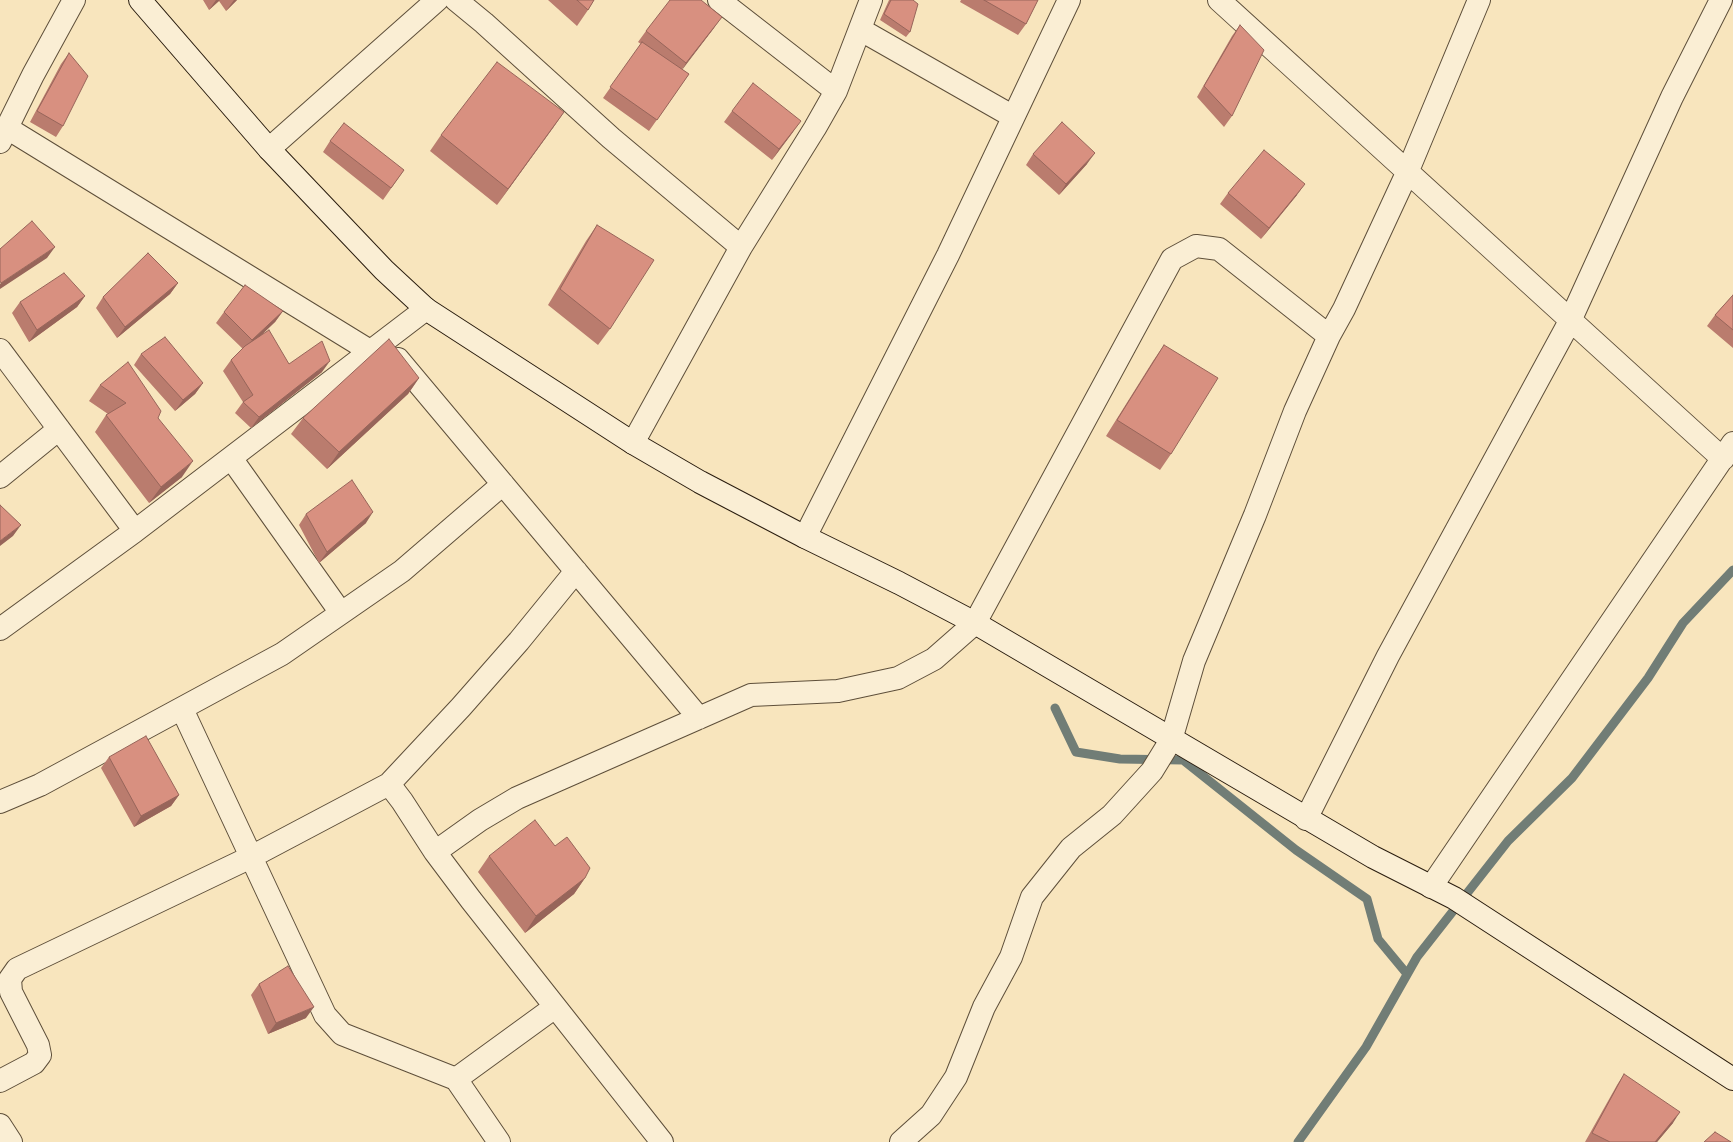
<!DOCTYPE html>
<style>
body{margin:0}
canvas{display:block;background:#f8e5bd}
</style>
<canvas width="1733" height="1142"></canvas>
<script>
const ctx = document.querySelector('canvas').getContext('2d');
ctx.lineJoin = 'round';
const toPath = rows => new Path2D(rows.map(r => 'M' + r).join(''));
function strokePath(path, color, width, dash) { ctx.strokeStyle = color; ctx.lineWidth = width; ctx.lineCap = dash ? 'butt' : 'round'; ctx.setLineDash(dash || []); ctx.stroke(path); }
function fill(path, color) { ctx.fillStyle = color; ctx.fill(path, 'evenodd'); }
strokePath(toPath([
 [1055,708,1076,752,1120,759,1183,760,1296,850,1367,899,1378,939,1407,974],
 [1298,1142,1366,1047,1417,957,1508,841,1572,778,1648,678,1683,623,1733,570]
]), '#717d76', 9);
const street = toPath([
 [456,0,484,23,611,138,741,247],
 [719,0,836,91],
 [1219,0,1723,459],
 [861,30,1012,116],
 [7,128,370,351],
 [0,142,33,75,74,0],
 [269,149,437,0],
 [0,350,135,531],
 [398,359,699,718],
 [633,443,741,247,815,128,836,91,871,0],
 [231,458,341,613],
 [0,477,59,429],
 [805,537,948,255,1069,0],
 [0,629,135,531,426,309],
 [182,709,325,1015,342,1034,456,1079,499,1142],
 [389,784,402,801,435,852,471,900,662,1142],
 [0,802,40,785,282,654,402,571,503,484],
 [1306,819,1388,656,1570,321,1672,97,1721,0],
 [435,852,480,820,517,798,751,695,838,691,898,678,934,659,975,623,1172,259,1196,246,1219,249,1329,336],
 [1431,887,1733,443],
 [456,1079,555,1007],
 [0,1081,34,1063,40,1055,38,1045,11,992,10,979,17,969,251,857,389,784,461,707,519,641,576,571],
 [0,1125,11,1142],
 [901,1142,931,1115,956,1077,984,1007,1011,957,1032,897,1071,848,1112,815,1152,771,1171,740,1194,661,1255,515,1295,411,1329,336,1344,309,1407,173,1479,0]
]);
const secondary = toPath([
 [140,0,269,149,384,270,426,309,633,443,700,482,805,537,899,583,975,623,1373,857,1454,898,1733,1079]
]);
strokePath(street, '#5e4f3a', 24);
strokePath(secondary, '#2a1d0f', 24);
strokePath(street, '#faeed4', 22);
strokePath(secondary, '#faeed4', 22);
fill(toPath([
 [203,0,237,0,226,11,219,1,209,10],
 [548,0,594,0,588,10,577,26],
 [889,0,913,0,910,32,906,37,880,20],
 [961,0,1038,0,1026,24,1018,35,960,2],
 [1240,25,1232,116,1224,127,1197,97,1232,36],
 [714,28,682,69,689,74,649,131,603,98,641,44,638,42,646,31],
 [69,53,63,126,56,137,30,122,61,64],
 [732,111,793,132,772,160,724,122],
 [564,112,497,205,430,151,441,135],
 [330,141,404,170,383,200,323,152],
 [1033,154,1087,164,1059,195,1026,165],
 [1228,193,1297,195,1261,239,1220,204],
 [597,225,610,329,598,345,548,305,586,241],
 [178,283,170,294,117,338,96,308,103,297],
 [1733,295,1733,348,1707,326,1715,315],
 [85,296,77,307,29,342,12,313,20,302],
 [283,311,275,322,260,336,289,364,322,372,251,428,235,413,243,402,223,371,231,360,243,349,216,323,224,312],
 [1164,345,1171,454,1160,470,1106,436,1153,361],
 [141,354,203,383,195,394,175,411,134,365],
 [419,378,408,394,327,469,291,434,303,418],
 [100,385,158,418,182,477,149,503,95,432,106,415,108,414,89,401],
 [306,514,366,523,319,563,299,525],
 [109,757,179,795,171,806,134,827,101,768],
 [555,846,585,878,574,894,525,933,478,872,489,856],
 [259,984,306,1018,268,1034,251,995],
 [1624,1074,1673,1123,1657,1142,1585,1142,1617,1085]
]), '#ba7c6e');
fill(toPath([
 [216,0,220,0,209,10],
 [234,0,237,0,226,11],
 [722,17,714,28,679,74,686,63],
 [564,112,553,128,497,205,508,189],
 [801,121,793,132,772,160,779,149],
 [1095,153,1087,164,1059,195,1066,184],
 [1305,184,1297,195,1261,239,1269,228],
 [55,247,47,258,0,289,0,284,1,283],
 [178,283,170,294,117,338,125,327],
 [85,296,77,307,29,342,37,330],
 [283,311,275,322,245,351,252,340],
 [330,361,322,372,251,428,259,417],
 [419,378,408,394,327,469,339,452],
 [203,383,195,394,175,411,183,400],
 [193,461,182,477,149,503,161,487],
 [373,512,366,523,319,563,327,552],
 [21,525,13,536,0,546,0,541],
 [179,795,171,806,134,827,141,816],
 [585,878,574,894,525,933,536,916],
 [314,1007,306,1018,268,1034,276,1023],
 [1680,1112,1673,1123,1657,1142,1655,1142]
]), '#97655a');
const building = toPath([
 [577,0,594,0,588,10,577,0],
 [670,0,701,0,722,17,686,63,646,31,670,0],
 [891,0,913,0,918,4,910,32,884,14,891,0],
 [984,0,1038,0,1026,24,984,0],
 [1240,25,1264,50,1232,116,1204,86,1240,25],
 [642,42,689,74,657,120,610,87,642,42],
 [69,53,88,76,63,126,37,111,69,53],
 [497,62,564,112,508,189,441,135,497,62],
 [753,83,801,121,779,149,732,111,753,83],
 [1062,122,1095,153,1066,184,1033,154,1062,122],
 [344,123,404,170,391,188,330,141,344,123],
 [1264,150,1305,184,1269,228,1228,193,1264,150],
 [32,221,55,247,1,283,0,281,0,249,32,221],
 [597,225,654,260,610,329,560,289,597,225],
 [148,253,178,283,125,327,103,297,148,253],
 [64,273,85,296,37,330,20,302,64,273],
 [245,285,283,311,252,340,224,312,245,285],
 [1733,295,1733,330,1715,315,1733,295],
 [269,330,289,364,322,341,330,361,259,417,243,402,253,395,231,360,245,346,269,330],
 [165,337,203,383,183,400,141,354,165,337],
 [389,339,419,378,339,452,303,418,389,339],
 [1164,345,1218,378,1171,454,1117,420,1164,345],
 [128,362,161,411,158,418,193,461,161,487,106,415,126,403,100,385,128,362],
 [352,480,373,512,327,552,306,514,352,480],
 [0,505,21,525,0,541,0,505],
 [146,736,179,795,141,816,109,757,146,736],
 [535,820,555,846,567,837,590,868,585,878,536,916,489,856,535,820],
 [288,966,314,1007,276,1023,259,984,288,966],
 [1624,1074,1680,1112,1655,1142,1610,1142,1592,1133,1624,1074],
 [1715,1132,1731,1142,1704,1142,1715,1132]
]);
fill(building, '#d89080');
strokePath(building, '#97655a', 1);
</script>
